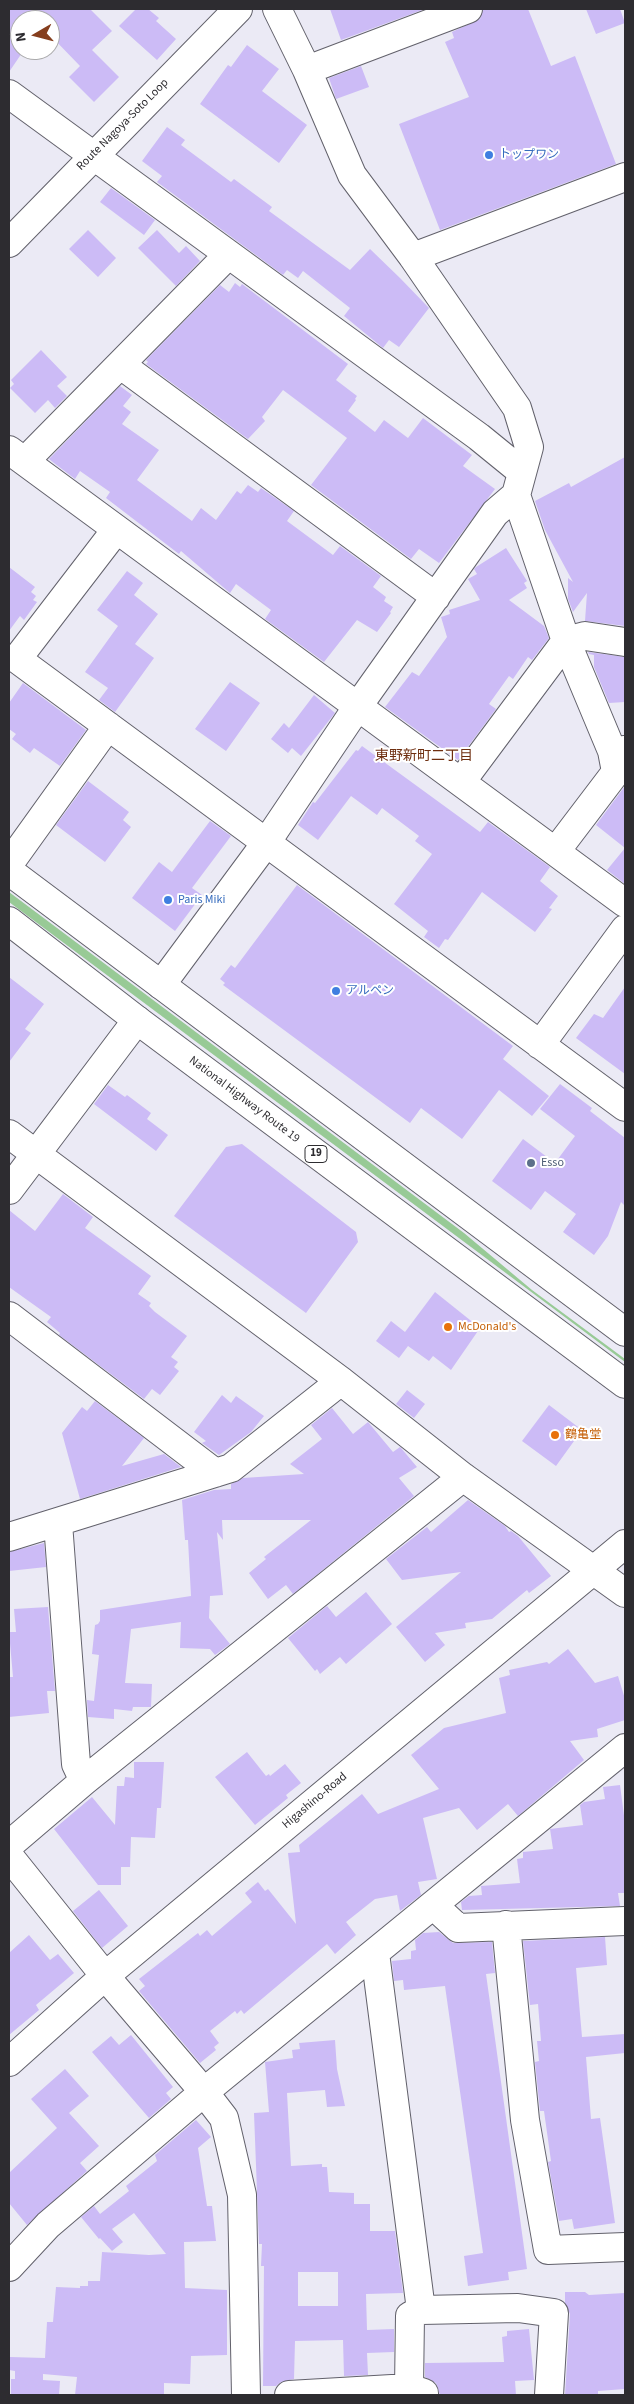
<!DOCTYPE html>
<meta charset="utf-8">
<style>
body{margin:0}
#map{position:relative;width:634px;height:2404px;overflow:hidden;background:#ebeaf5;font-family:"Source Sans 3",sans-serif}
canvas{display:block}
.frame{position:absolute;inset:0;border:10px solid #2d2c30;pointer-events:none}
.north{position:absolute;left:10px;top:10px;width:50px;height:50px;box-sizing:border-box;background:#fff;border:1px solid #ababac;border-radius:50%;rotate:262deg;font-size:14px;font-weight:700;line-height:20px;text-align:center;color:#2d2c30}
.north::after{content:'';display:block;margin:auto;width:18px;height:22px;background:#853e1d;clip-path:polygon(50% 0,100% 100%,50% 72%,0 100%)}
</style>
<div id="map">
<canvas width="634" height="2404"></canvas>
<div class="frame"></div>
<div class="north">N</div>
</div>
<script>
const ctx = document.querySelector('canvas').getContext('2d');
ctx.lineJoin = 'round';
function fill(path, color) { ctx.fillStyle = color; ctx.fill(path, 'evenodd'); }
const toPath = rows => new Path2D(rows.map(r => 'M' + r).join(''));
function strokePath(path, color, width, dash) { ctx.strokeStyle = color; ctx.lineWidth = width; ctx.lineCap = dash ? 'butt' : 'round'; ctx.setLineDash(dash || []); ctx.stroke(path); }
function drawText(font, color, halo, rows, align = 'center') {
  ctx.font = font + ' "Source Sans 3","Noto Sans JP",sans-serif'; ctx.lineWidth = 4; ctx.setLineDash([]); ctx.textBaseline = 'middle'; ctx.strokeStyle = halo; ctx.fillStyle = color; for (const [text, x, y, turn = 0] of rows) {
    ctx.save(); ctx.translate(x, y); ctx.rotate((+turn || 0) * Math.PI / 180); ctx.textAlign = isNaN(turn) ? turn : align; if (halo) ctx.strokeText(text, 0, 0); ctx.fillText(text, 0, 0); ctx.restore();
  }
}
fill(toPath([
 [9,892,464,1233,532,1290,625,1359,625,1362,9,902]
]), '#98ca96');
fill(toPath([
 [9,9,90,9,112,31,92,50,119,77,94,102,69,77,80,66,50,35,50,20,20,20,20,50,24,50,9,72],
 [136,9,148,9,159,18,156,21,176,39,157,60,119,26],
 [330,9,425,9,341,40],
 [483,9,528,9,551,66,575,56,616,164,440,230,399,124,469,97,445,42,454,38,452,32,480,19],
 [586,9,620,9,625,23,596,34],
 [247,45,279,69,262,91,307,125,279,163,200,104,228,65,231,67],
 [361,66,369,87,336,99,329,78],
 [167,127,185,140,181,145,231,182,234,179,272,207,269,211,350,270,370,249,400,278,429,308,399,347,389,340,383,348,344,316,350,308,303,271,298,278,287,270,283,275,157,182,162,176,142,161],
 [111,188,155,220,144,235,100,202],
 [88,230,116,258,98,277,69,249],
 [157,230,179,253,186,246,200,261,176,286,138,248],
 [235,283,240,287,242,284,348,364,336,380,357,396,355,399,356,400,348,411,375,432,384,420,408,438,423,418,472,455,463,466,495,489,439,563,419,549,411,559,311,485,347,438,283,390,262,417,265,421,248,439,146,364,148,362,146,360,220,285,229,292],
 [41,350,67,377,57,386,67,396,55,408,48,400,35,413,10,388,14,384,11,380],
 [120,386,132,395,123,406,131,412,122,424,159,450,137,480,192,521,201,508,216,520,237,491,241,494,248,485,258,492,261,488,294,511,287,521,333,555,340,546,381,576,373,587,386,597,384,601,393,607,390,612,391,613,377,632,357,620,324,662,265,619,271,610,236,584,230,593,181,551,179,554,106,498,110,492,80,471,75,479,54,463,49,459],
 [625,457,625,626,585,621,587,593,573,612,568,599,568,578,573,582,545,530,535,501,569,483,571,487],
 [506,548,527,581,524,583,527,588,509,600,544,626,549,638,532,660,528,657,513,679,509,676,489,704,496,709,458,760,385,707,412,672,419,676,447,637,441,617,450,614,449,610,480,600,468,579,477,574,474,569,476,567],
 [9,567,35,587,31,592,36,596,33,600,37,602,24,620,20,616,9,631],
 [127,571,143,583,134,595,158,614,135,644,154,658,115,712,99,700,108,688,85,672,118,626,97,610],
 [588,652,625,657,625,702,609,703,594,667,594,655,589,654],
 [230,682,260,703,226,751,195,729],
 [23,683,86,730,60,766,34,748,30,753,12,739,16,734,9,729,9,703],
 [314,695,335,713,301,756,292,748,288,753,271,739,284,723,289,728],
 [362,746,480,832,488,822,550,867,540,881,558,896,549,908,552,909,535,932,482,892,448,940,445,939,439,948,424,937,428,931,394,904,432,854,415,841,419,836,382,808,377,815,351,796,318,840,298,825,313,802,315,803,356,750,358,751],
 [88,781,129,812,123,820,131,827,105,862,56,825],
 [625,786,625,848,596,825],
 [210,821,231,836,192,888,202,895,175,931,132,898,159,862,172,872],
 [625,848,625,884,607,870],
 [297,885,513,1046,503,1059,549,1096,532,1116,499,1090,462,1139,421,1108,410,1123,223,985,225,983,220,979,231,965,235,968],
 [9,977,44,1004,25,1029,31,1033,9,1062],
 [625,987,625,1074,576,1038,594,1014,603,1018],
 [560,1084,592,1108,590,1111,625,1138,625,1206,621,1202,608,1236,594,1255,563,1232,576,1214,545,1191,531,1210,492,1181,523,1139,555,1163,575,1136,540,1109],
 [108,1085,125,1097,127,1095,151,1113,147,1119,168,1135,156,1151,94,1104],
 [242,1144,356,1232,358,1242,306,1313,174,1216,226,1147],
 [63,1194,93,1217,85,1228,151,1276,138,1294,151,1303,149,1306,155,1312,187,1336,171,1357,178,1362,174,1367,179,1371,160,1395,152,1389,144,1399,59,1335,60,1333,47,1322,51,1317,9,1287,9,1210,35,1231],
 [435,1292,480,1328,451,1370,433,1356,429,1361,408,1346,399,1358,376,1341,391,1321,405,1332],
 [407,1390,425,1404,414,1418,396,1404],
 [222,1395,231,1403,236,1396,264,1416,251,1432,219,1455,202,1443,206,1441,194,1432],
 [95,1401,144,1438,122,1466,164,1454,181,1467,80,1499,62,1433,82,1407,87,1411],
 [549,1405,582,1430,556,1466,522,1441],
 [332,1408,353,1434,368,1422,393,1452,400,1447,401,1448,417,1467,399,1478,414,1496,293,1594,286,1585,268,1599,249,1573,266,1559,264,1557,311,1520,222,1520,223,1540,217,1532,223,1595,210,1596,209,1618,230,1644,215,1655,210,1649,180,1648,181,1622,131,1629,125,1683,152,1684,151,1707,133,1707,132,1711,114,1709,114,1719,88,1717,87,1700,94,1701,99,1655,92,1654,95,1625,98,1624,100,1621,100,1610,191,1596,188,1540,185,1540,182,1500,214,1490,231,1489,231,1484,243,1478,304,1474,290,1464,322,1439,311,1425],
 [468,1500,505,1526,509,1532,511,1531,518,1536,551,1576,529,1593,527,1590,492,1619,465,1623,466,1628,435,1633,445,1645,425,1662,396,1627,461,1572,402,1580,386,1559,427,1527,431,1532],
 [44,1543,46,1567,9,1571,9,1552],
 [366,1592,392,1624,346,1664,340,1657,320,1674,317,1669,315,1671,288,1638,327,1606,336,1617],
 [48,1607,55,1691,47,1691,49,1713,9,1717,9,1677,13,1677,9,1632,16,1632,14,1609],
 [568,1649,595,1683,618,1676,625,1699,625,1720,597,1729,598,1737,570,1741,584,1760,518,1816,508,1804,477,1830,459,1808,423,1818,437,1879,418,1882,421,1895,400,1911,397,1895,375,1899,346,1922,356,1935,335,1954,327,1944,244,2014,241,2010,237,2014,235,2011,210,2031,219,2043,214,2047,216,2050,200,2063,139,1991,145,1986,139,1979,198,1933,200,1936,207,1930,212,1936,252,1902,245,1893,258,1882,265,1891,268,1889,296,1924,288,1853,300,1852,299,1845,362,1794,378,1814,439,1789,411,1755,444,1728,506,1713,499,1678,510,1675,509,1670,547,1662,549,1664],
 [247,1752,266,1776,269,1774,270,1776,285,1764,301,1783,286,1795,288,1798,255,1825,215,1777],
 [134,1762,164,1762,161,1808,157,1808,155,1838,131,1837,130,1867,121,1867,121,1885,98,1885,54,1829,92,1797,115,1825,117,1786,124,1786,125,1777,134,1778],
 [620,1785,625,1823,625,1893,618,1893,620,1906,462,1910,461,1902,469,1896,482,1895,481,1886,520,1883,517,1859,523,1858,523,1852,553,1849,550,1829,583,1825,580,1805,584,1802,605,1799,603,1787],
 [99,1890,128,1926,102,1948,73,1911],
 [439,1932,453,1943,492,1942,495,1973,486,1974,527,2269,508,2272,509,2280,468,2286,464,2256,483,2253,445,1986,404,1990,403,1980,394,1981,392,1961,411,1959,411,1951,416,1950,415,1940,423,1933],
 [29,1935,50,1960,58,1954,74,1973,36,2005,39,2010,9,2035,9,1953],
 [605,1937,607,1965,576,1968,582,2037,625,2034,625,2053,586,2057,591,2119,600,2118,615,2223,574,2229,572,2219,559,2221,548,2162,551,2161,544,2111,540,2111,535,2062,539,2061,537,2041,541,2041,538,2004,530,2005,523,1941],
 [131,2035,173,2087,166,2093,171,2099,149,2118,92,2052,111,2036,119,2045],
 [335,2040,337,2069,345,2106,327,2107,325,2090,287,2093,291,2166,322,2164,322,2167,327,2167,329,2192,354,2193,354,2204,370,2204,370,2231,395,2231,403,2293,366,2294,367,2330,394,2329,394,2352,367,2353,368,2375,344,2376,343,2340,295,2341,294,2379,281,2382,276,2386,263,2386,264,2266,261,2266,262,2244,259,2244,254,2113,269,2112,265,2062,293,2058,292,2050,300,2049,299,2043],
 [298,2272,338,2272,338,2306,298,2306],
 [65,2069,89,2096,69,2113,99,2146,80,2163,87,2171,27,2225,9,2203,9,2173,57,2128,31,2099],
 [196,2120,211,2137,198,2148,207,2206,212,2206,216,2241,184,2242,185,2288,227,2290,227,2355,191,2356,190,2384,164,2383,164,2395,75,2395,77,2377,43,2374,43,2380,60,2381,59,2395,11,2395,11,2379,15,2379,15,2371,9,2370,10,2357,45,2358,47,2322,53,2322,56,2287,80,2288,80,2286,88,2286,88,2281,100,2281,102,2252,149,2255,166,2254,134,2213,112,2229,123,2242,112,2251,100,2238,99,2239,81,2217,94,2206,100,2214,129,2191,126,2186,157,2161,155,2155],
 [565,2292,585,2292,589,2295,625,2293,625,2389,598,2391,598,2395,565,2395,570,2314,565,2303],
 [529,2329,534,2380,515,2381,516,2395,440,2395,436,2383,425,2377,425,2363,504,2362,502,2337,507,2336,507,2331]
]), '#ccbbf6');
const minor = toPath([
 [277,9,307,70,352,175,413,257,517,408,529,447,516,495,566,641,612,751],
 [307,70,468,9],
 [9,94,479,437,522,472],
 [413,257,625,177],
 [121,365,436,597],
 [9,450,625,903],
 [25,461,228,255],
 [116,530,17,659,625,1107],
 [461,782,566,641,585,636,625,642],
 [556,851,616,772,612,751,625,750],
 [9,864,108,726],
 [161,985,266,843,358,706,495,513,516,495],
 [540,1045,625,929],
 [9,1134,341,1381,463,1477,625,1593],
 [9,1190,137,1020],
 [9,1316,215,1473],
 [58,1523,76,1764,84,1781],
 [9,1537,231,1468,341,1381],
 [9,1845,84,1781,463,1477],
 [9,1856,105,1976,204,2092,224,2118,242,2195,246,2395],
 [433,1905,458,1928,625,1921],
 [506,1925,525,2120,548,2250,625,2247],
 [375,1953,421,2310,518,2308,554,2313,549,2395],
 [9,2062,105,1976,625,1544],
 [9,2267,48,2225,204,2092,625,1748],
 [409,2388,410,2316,421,2310],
 [289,2395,409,2388,424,2393,424,2395]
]);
const major = toPath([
 [9,243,238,9]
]);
const highway = toPath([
 [9,871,625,1332],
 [9,921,137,1020,625,1384]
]);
strokePath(minor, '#62616b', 30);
strokePath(major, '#62616b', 30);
strokePath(highway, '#62616b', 30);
strokePath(minor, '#fff', 28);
strokePath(major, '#fff', 28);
strokePath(highway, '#fff', 28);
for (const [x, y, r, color] of [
 [489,155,5,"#3f7fe0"],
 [168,900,5,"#3f7fe0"],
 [336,991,5,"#3f7fe0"],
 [531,1163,5,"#5c6f8a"],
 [448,1327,5,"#e8710a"],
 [555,1435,5,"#e8710a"]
]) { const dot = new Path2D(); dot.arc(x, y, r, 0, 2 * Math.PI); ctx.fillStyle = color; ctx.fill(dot); strokePath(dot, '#fff', 2); }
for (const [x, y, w] of [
 [316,1154,22]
]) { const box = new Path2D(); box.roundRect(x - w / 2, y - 8.5, w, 17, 4); ctx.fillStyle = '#fff'; ctx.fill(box); strokePath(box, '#2d2c30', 1); }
drawText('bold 11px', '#2d2c30', null, [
 ["19",316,1154]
]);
drawText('12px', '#2d2c30', '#fff', [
 ["Route Nagoya-Soto Loop",123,125,-45],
 ["National Highway Route 19",244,1100,37],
 ["Higashino-Road",315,1801,-40]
]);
drawText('12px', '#366cbe', '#fff', [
 ["トップワン",499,155],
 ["Paris Miki",178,900],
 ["アルペン",346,991]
], 'left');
drawText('12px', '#4e5e75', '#fff', [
 ["Esso",541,1163]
], 'left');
drawText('12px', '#c56008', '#fff', [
 ["McDonald's",458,1327],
 ["鶴亀堂",565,1435]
], 'left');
drawText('14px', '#6e2e0f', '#fff', [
 ["東野新町二丁目",424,757]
]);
</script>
